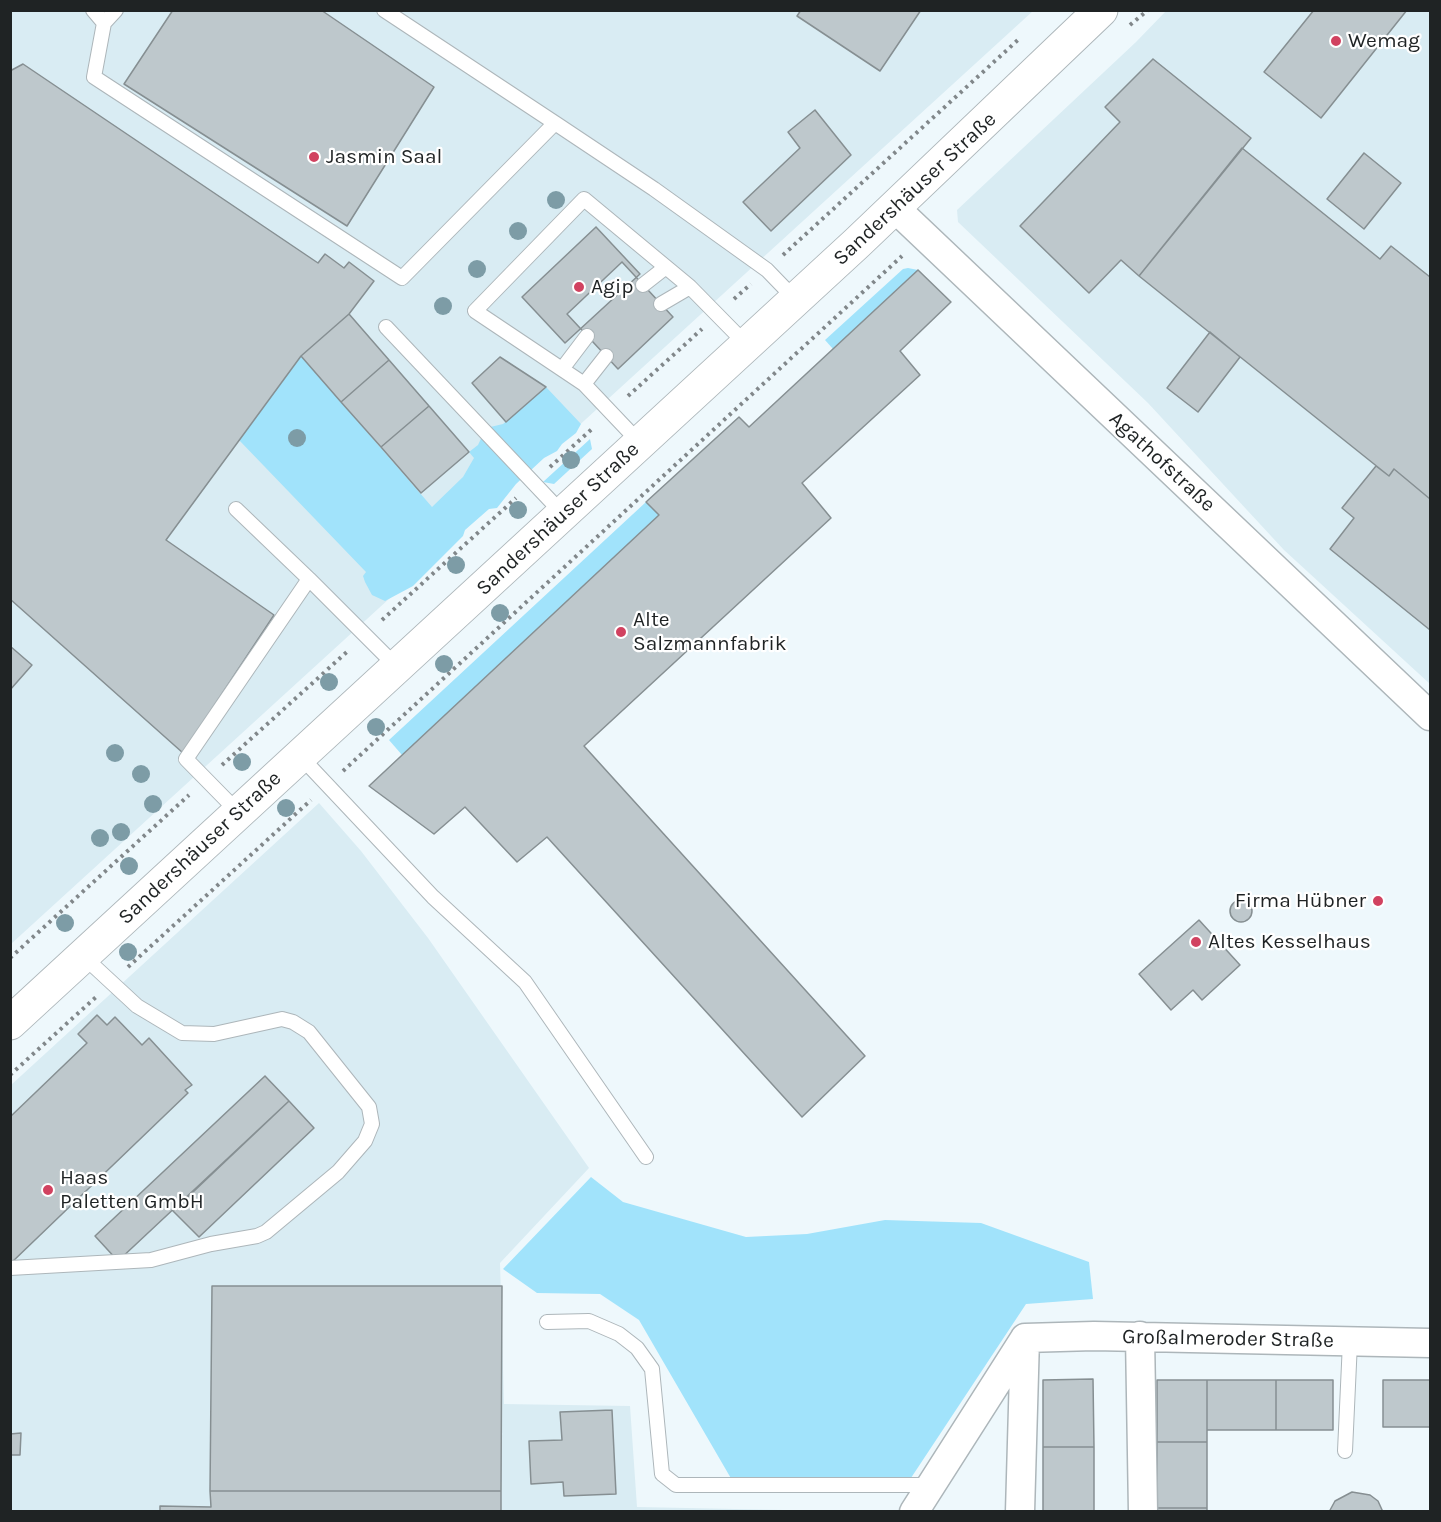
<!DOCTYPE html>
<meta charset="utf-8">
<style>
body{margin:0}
#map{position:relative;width:1441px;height:1522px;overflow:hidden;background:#eef8fc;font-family:Karla,sans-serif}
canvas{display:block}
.frame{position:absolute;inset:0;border:12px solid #1f2324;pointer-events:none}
</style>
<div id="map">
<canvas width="1441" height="1522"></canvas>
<div class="frame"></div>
</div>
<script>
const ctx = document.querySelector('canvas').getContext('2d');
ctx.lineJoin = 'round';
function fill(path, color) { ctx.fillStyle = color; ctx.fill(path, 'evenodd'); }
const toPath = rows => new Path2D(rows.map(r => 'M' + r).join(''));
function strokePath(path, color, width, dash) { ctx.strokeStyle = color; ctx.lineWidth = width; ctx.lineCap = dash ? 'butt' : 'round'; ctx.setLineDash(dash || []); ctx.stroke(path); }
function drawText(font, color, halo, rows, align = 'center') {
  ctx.font = font + ' Karla,sans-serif'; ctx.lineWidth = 4.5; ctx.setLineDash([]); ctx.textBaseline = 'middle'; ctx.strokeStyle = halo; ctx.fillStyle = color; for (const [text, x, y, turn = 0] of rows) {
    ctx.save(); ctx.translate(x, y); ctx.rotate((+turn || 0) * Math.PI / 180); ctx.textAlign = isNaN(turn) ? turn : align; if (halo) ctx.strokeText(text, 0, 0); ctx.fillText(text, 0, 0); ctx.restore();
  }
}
fill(toPath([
 [11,11,1033,11,11,944],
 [1166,11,1430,11,1430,684,1284,550,1148,403,958,222,957,210,1136,42],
 [319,803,361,851,428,938,589,1168,500,1263,504,1404,630,1406,637,1507,834,1511,11,1512,11,1085]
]), '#d9ecf3');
fill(toPath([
 [908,268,918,270,833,349,825,340,903,269],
 [301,356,432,507,463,477,474,458,469,452,478,445,486,428,503,424,546,387,581,424,576,433,562,444,557,451,544,458,516,484,497,508,489,509,465,530,463,536,413,586,385,601,372,595,365,582,363,576,366,572,239,440],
 [590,439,592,449,554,484,543,482],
 [646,502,659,515,402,755,389,740],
 [591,1177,623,1202,746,1237,807,1234,885,1220,981,1223,1089,1262,1093,1299,1026,1304,905,1487,736,1487,639,1320,600,1294,537,1293,503,1269]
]), '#a1e3fb');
const building = toPath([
 [173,10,321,10,434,87,347,226,124,84,173,10],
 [801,10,921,10,880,71,797,16,801,10],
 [1314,10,1407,10,1321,118,1264,72,1314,10],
 [1153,59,1251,138,1139,276,1121,260,1089,293,1020,226,1120,122,1105,107,1153,59],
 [23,64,318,263,325,254,344,268,349,262,374,281,349,314,301,356,166,540,274,615,183,753,10,599,10,71,23,64],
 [815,110,851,155,771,231,743,202,800,148,788,132,815,110],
 [1242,148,1380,259,1391,246,1430,277,1430,499,1394,469,1389,476,1139,276,1242,148],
 [1364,153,1401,183,1364,229,1327,199,1364,153],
 [596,227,640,274,565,343,522,297,596,227],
 [622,262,673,317,618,369,567,314,622,262],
 [918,270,951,302,900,351,920,375,802,483,831,518,584,746,865,1056,802,1117,547,837,517,862,465,807,434,834,369,786,659,515,646,502,739,417,749,427,918,270],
 [349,314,389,360,341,402,301,356,349,314],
 [1210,332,1240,357,1198,412,1167,388,1210,332],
 [500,357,546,387,506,422,472,383,500,357],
 [389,360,429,406,381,447,341,402,389,360],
 [429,406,469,452,421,493,381,447,429,406],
 [1376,466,1389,476,1394,469,1430,499,1430,630,1330,549,1354,518,1342,508,1376,466],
 [10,646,32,665,10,690,10,646],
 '1230 911a11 11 0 1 1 22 0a11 11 0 1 1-22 0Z',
 [1199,920,1240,965,1202,1000,1193,990,1171,1010,1139,974,1199,920],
 [97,1015,107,1025,115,1017,142,1045,149,1038,192,1085,185,1090,188,1093,10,1264,10,1117,87,1043,78,1034,97,1015],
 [265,1076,289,1101,118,1261,95,1236,265,1076],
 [289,1101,314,1128,199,1237,173,1211,289,1101],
 [212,1286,502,1286,501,1491,210,1491,212,1286],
 [1093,1379,1094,1447,1043,1447,1043,1380,1093,1379],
 [1157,1380,1207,1380,1207,1442,1157,1442,1157,1380],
 [1207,1380,1276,1380,1276,1430,1207,1430,1207,1380],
 [1276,1380,1333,1380,1333,1430,1276,1430,1276,1380],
 [1383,1380,1430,1380,1430,1427,1383,1427,1383,1380],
 [612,1410,616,1494,564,1496,563,1482,531,1484,529,1441,562,1440,560,1412,612,1410],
 [21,1433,20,1455,10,1455,10,1434,21,1433],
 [1157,1442,1207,1442,1207,1508,1157,1508,1157,1442],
 [1043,1447,1094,1447,1094,1512,1043,1512,1043,1447],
 [210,1491,501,1491,501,1512,160,1512,160,1506,211,1507,210,1491],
 [1352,1492,1370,1495,1378,1501,1383,1512,1329,1512,1335,1501,1352,1492],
 [1157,1508,1207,1508,1207,1512,1157,1512,1157,1508]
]);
fill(building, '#bec8cc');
strokePath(building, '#868f92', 1.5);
const service = toPath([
 [93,10,104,23],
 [116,10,104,23,94,77,402,278,555,123,654,189,767,270,796,300],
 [384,10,555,123],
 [643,285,666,267],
 [661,304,690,287,747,345],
 [386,327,563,514],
 [606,356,584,384,640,443],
 [562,369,587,336],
 [584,384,475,311,584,199,690,287],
 [236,509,309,579],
 [300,756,433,897,525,982,646,1157],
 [239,813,186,759,309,579,397,667],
 [10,1268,151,1260,211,1244,257,1236,266,1232,338,1172,365,1141,372,1124,369,1107,309,1032,293,1022,282,1019,214,1034,182,1033,137,1006,83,956],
 [547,1322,589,1321,619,1334,637,1348,652,1369,662,1474,676,1485,931,1485],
 [1345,1451,1350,1342]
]);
const minor = toPath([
 [895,208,1430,716],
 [1140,1336,1143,1512],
 [1025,1338,1094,1336,1430,1343],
 [914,1512,1025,1338],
 [1020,1512,1025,1338]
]);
const secondary = toPath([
 [10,1023,857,243,1101,10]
]);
strokePath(service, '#adb6ba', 16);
strokePath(minor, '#adb6ba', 31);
strokePath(secondary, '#adb6ba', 35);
strokePath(toPath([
 [1130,25,1148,10],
 [783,255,1019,39],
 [734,299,751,284],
 [628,396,702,329],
 [550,467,593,428],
 [382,620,516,498],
 [222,765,349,650],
 [343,771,902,256],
 [10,958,189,795],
 [128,967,311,800],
 [10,1075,96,997]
]), '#81878a', 4, [3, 4.5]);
strokePath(service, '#fff', 14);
strokePath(minor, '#fff', 28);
strokePath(secondary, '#fff', 33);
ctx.fillStyle = '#7d9ca6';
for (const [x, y] of [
 [556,200],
 [518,231],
 [477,269],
 [443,306],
 [297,438],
 [571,460],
 [518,510],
 [456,565],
 [500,613],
 [444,664],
 [329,682],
 [376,727],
 [115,753],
 [242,762],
 [141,774],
 [153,804],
 [286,808],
 [121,832],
 [100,838],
 [129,866],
 [65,923],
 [128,952]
]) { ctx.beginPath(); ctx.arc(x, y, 9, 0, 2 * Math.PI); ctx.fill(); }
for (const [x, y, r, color] of [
 [1336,41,6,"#d14260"],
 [314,157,6,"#d14260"],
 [579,287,6,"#d14260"],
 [621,632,6,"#d14260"],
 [1378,901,6,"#d14260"],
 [1196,942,6,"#d14260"],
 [48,1190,6,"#d14260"]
]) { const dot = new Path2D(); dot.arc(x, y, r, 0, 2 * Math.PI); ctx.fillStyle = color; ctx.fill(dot); strokePath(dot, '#fff', 2); }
drawText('21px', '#1f2324', '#fff', [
 ["Wemag",1348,41],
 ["Jasmin Saal",326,157],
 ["Agip",591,287],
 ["Alte",633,620],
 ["Salzmannfabrik",633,644],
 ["Firma Hübner",1366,901,"right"],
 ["Altes Kesselhaus",1208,942],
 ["Haas",60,1178],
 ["Paletten GmbH",60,1202]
], 'left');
drawText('21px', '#1f2324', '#fff', [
 ["Sandershäuser Straße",915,189,-43],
 ["Agathofstraße",1162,462,43],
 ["Sandershäuser Straße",558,519,-43],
 ["Sandershäuser Straße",200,848,-43],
 ["Großalmeroder Straße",1228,1339,1]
]);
</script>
